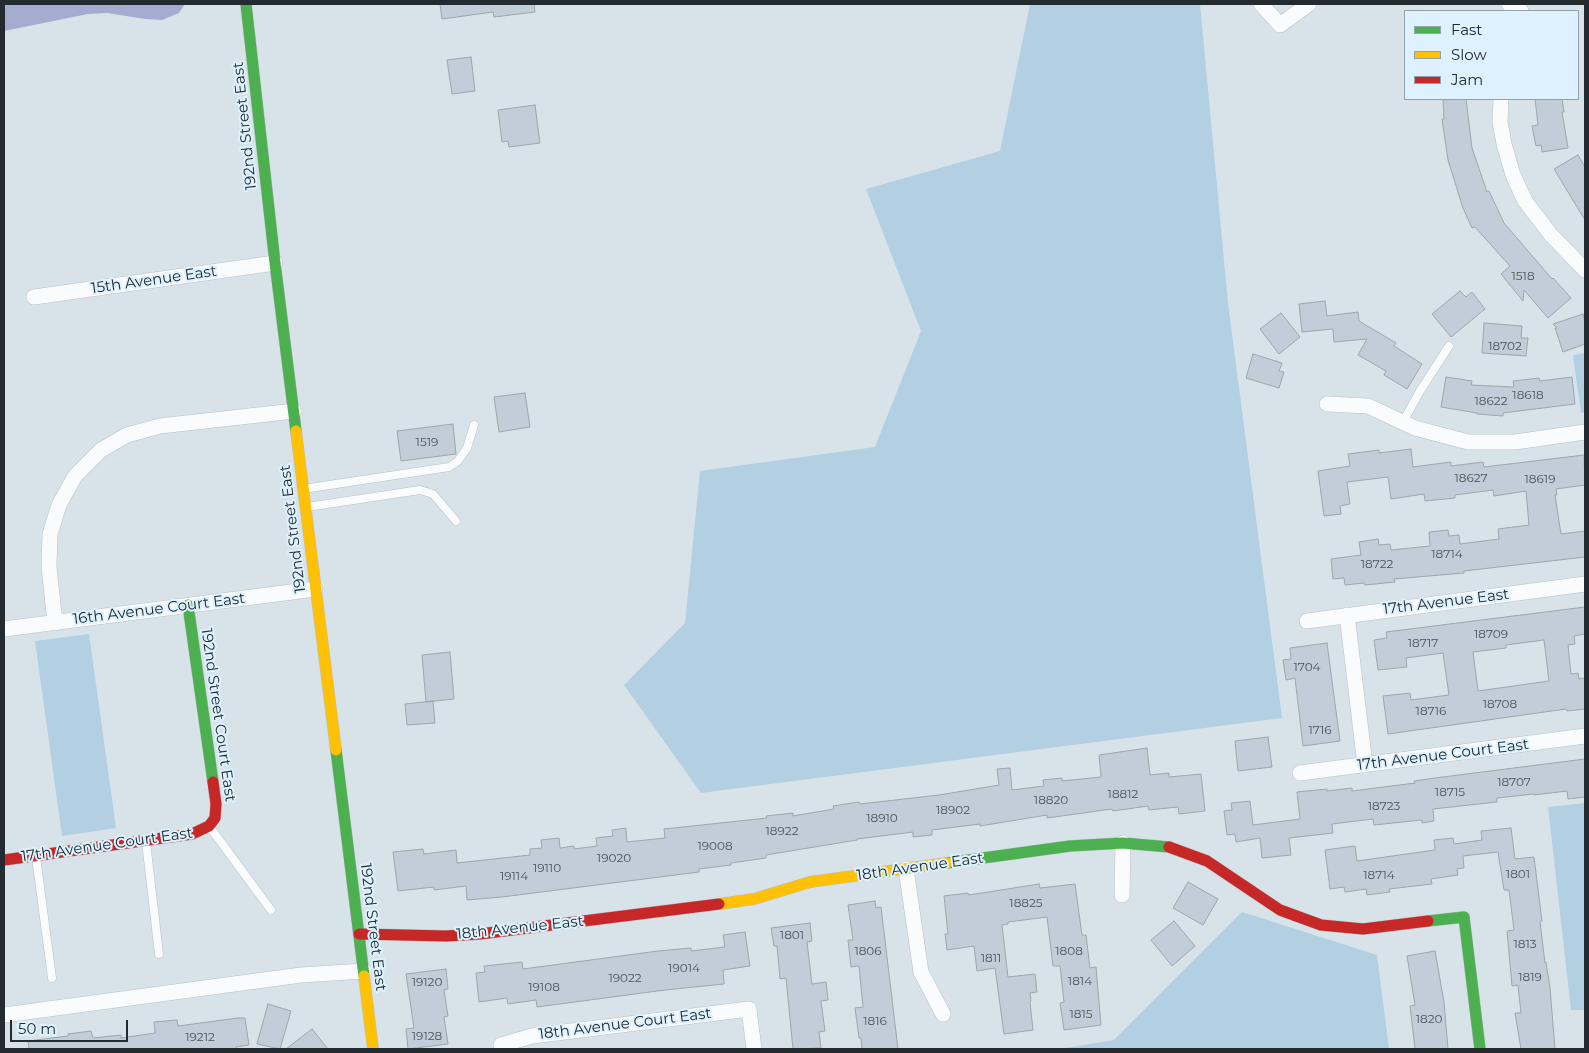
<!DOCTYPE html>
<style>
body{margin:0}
#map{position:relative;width:1589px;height:1053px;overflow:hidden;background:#d8e3e9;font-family:Montserrat,sans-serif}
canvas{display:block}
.frame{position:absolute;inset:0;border:5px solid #232b30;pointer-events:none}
.legend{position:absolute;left:1404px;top:10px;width:175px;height:90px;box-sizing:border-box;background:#ddf2fe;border:1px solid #93a2ac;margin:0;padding:6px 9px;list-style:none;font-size:15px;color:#232b30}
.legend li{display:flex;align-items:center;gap:10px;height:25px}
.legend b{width:25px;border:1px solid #93a2ac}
.scale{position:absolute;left:10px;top:1020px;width:118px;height:22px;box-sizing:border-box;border:2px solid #232b30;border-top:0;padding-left:6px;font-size:15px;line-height:18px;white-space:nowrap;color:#232b30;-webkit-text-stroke:4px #ddf2fe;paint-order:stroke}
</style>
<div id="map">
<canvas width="1589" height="1053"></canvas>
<div class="frame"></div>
<ul class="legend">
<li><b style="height:6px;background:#4caf50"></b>Fast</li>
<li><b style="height:6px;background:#ffc107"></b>Slow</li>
<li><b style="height:6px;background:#c62828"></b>Jam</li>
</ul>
<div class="scale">50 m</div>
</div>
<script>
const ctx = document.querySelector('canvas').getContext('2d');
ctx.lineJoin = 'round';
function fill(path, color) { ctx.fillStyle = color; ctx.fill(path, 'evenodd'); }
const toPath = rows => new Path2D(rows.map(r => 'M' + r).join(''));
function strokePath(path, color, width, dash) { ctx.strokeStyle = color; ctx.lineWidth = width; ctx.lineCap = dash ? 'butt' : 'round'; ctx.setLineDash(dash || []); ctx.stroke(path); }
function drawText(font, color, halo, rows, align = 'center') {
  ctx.font = font + ' Montserrat,sans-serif'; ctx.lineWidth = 4; ctx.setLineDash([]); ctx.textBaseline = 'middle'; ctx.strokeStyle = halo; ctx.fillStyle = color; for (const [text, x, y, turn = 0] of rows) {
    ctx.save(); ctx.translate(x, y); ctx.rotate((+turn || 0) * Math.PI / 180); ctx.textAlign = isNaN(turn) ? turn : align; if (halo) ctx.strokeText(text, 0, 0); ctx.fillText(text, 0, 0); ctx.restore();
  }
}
fill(toPath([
 [1030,4,1200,4,1228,303,1282,718,701,793,624,685,685,623,700,471,875,447,921,331,866,189,1000,151],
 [1585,353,1585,412,1581,413,1573,355],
 [89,634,116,828,62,836,35,641],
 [1585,803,1585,1010,1571,1010,1548,807],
 [1242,912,1377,955,1389,1049,1059,1049,1114,1040]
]), '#b2d0e1');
fill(toPath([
 [4,4,185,4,179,13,162,20,145,19,107,13,88,14,4,31]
]), '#a4accf');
const building = toPath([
 [440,4,534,4,535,12,494,17,493,12,442,19,440,4],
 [471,57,475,91,452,94,447,60,471,57],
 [1443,99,1466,99,1472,148,1487,192,1489,191,1504,223,1552,279,1553,278,1571,298,1548,318,1524,290,1523,301,1501,274,1510,266,1475,227,1472,228,1463,208,1448,160,1442,119,1444,119,1443,99],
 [1535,99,1562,99,1564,112,1562,112,1568,148,1542,152,1541,145,1536,146,1532,126,1538,125,1535,99],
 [535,105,540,143,509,147,508,141,502,142,498,110,535,105],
 [1578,155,1585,167,1585,220,1554,169,1578,155],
 [1460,291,1466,297,1472,292,1485,309,1451,337,1432,314,1460,291],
 [1325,301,1327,316,1358,312,1359,321,1396,343,1394,346,1422,364,1407,389,1384,375,1386,371,1358,355,1367,339,1334,342,1333,329,1302,332,1299,304,1325,301],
 [1281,313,1300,337,1279,354,1260,329,1281,313],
 [1583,314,1585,322,1585,344,1563,352,1555,328,1557,328,1553,324,1583,314],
 [1484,323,1522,326,1521,338,1528,338,1526,356,1482,353,1484,323],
 [1253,354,1282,363,1279,371,1284,372,1279,388,1246,378,1253,354],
 [1446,377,1472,381,1471,385,1514,387,1513,381,1539,378,1540,381,1572,377,1575,404,1503,413,1503,416,1477,414,1477,413,1441,407,1446,377],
 [525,393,530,427,499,432,494,397,525,393],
 [453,424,456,454,401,461,397,431,453,424],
 [1411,449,1413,467,1451,462,1451,466,1483,462,1484,467,1584,455,1585,485,1556,489,1557,495,1555,495,1561,534,1585,531,1585,557,1464,571,1464,573,1394,579,1395,582,1365,585,1364,583,1345,585,1344,578,1333,579,1331,559,1361,555,1359,542,1378,539,1379,545,1390,544,1391,550,1430,546,1429,532,1448,530,1449,536,1459,535,1460,544,1499,539,1498,529,1529,525,1526,491,1494,496,1493,490,1455,495,1455,498,1425,501,1424,494,1391,499,1388,477,1347,482,1350,504,1340,506,1341,514,1324,516,1318,471,1350,466,1348,454,1379,450,1379,453,1411,449],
 [1585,607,1585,634,1574,636,1575,644,1568,645,1571,674,1578,673,1579,679,1585,678,1585,709,1567,711,1566,709,1388,734,1383,696,1410,693,1411,700,1449,695,1443,653,1406,658,1407,667,1378,670,1374,640,1387,638,1386,632,1585,607],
 [1544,640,1549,681,1478,691,1473,652,1506,648,1506,645,1544,640],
 [1327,643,1340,741,1303,746,1295,678,1286,680,1283,660,1291,659,1290,648,1327,643],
 [450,652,454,699,426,702,422,655,450,652],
 [433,701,435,723,407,725,405,704,433,701],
 [1268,737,1272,767,1238,771,1235,741,1268,737],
 [1147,748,1150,775,1169,773,1169,777,1201,774,1205,811,1179,814,1178,807,1149,810,1148,806,1113,811,1112,809,1047,818,1047,815,980,826,980,824,932,830,932,835,913,837,913,832,857,839,857,840,766,855,766,858,731,863,731,865,699,869,699,872,502,897,467,900,466,886,434,890,434,887,398,891,393,852,423,849,424,854,456,850,457,863,530,855,530,849,542,848,541,840,559,838,560,848,574,846,574,849,597,846,596,838,613,836,612,830,626,828,627,842,665,838,664,829,767,818,766,816,793,813,793,816,834,809,833,806,859,802,860,804,939,795,999,785,997,769,1010,768,1012,790,1044,786,1043,780,1062,778,1062,781,1101,777,1099,755,1147,748],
 [1585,759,1585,797,1568,799,1567,791,1534,795,1534,794,1497,798,1497,802,1433,809,1434,821,1422,823,1422,820,1374,825,1373,819,1332,824,1333,833,1289,838,1291,855,1262,858,1260,838,1236,842,1235,834,1227,835,1224,811,1232,810,1231,803,1250,801,1253,825,1300,819,1297,792,1327,789,1327,791,1352,788,1352,791,1415,783,1414,781,1435,778,1585,759],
 [1511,828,1515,859,1534,857,1542,921,1540,922,1545,963,1546,962,1550,988,1555,1049,1521,1049,1515,1013,1521,1013,1518,985,1512,986,1507,931,1514,930,1509,890,1504,890,1498,852,1463,856,1464,868,1457,869,1458,875,1431,879,1432,884,1389,889,1390,892,1367,895,1366,889,1345,892,1344,887,1330,889,1325,850,1355,846,1357,861,1435,850,1434,840,1453,838,1454,844,1482,840,1481,831,1511,828],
 [1188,882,1218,899,1203,925,1173,908,1188,882],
 [1039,884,1040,888,1075,884,1082,935,1086,935,1090,968,1096,967,1101,1025,1064,1030,1060,1003,1064,1002,1060,966,1053,966,1047,917,1008,922,1008,924,1002,925,1008,977,1035,974,1037,992,1030,993,1031,1001,1030,1002,1033,1030,1004,1034,995,968,977,971,974,946,947,950,945,934,948,934,944,896,968,893,969,895,1039,884],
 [875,901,876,908,881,907,898,1049,862,1049,861,1038,859,1038,855,1008,863,1007,859,966,851,967,848,940,853,940,848,905,875,901],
 [1174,921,1195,946,1172,966,1151,940,1174,921],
 [810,923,812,941,807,942,812,984,826,982,828,1000,821,1001,825,1031,819,1032,821,1048,793,1049,786,978,780,979,777,946,774,946,771,928,810,923],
 [745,932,750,966,723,970,724,984,665,990,537,1007,536,1000,508,1004,507,998,479,1002,476,973,485,972,484,966,522,962,523,969,658,951,691,948,691,951,725,947,723,935,745,932],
 [1435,951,1444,1002,1448,1049,1415,1049,1410,1006,1415,1005,1407,956,1435,951],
 [446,969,448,989,444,990,448,1016,444,1017,448,1044,408,1049,406,1029,414,1028,406,974,446,969],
 [268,1004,291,1011,280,1049,257,1044,268,1004],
 [238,1018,245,1018,249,1045,236,1047,236,1049,29,1049,28,1041,68,1036,68,1034,91,1031,93,1038,121,1035,121,1038,155,1033,154,1022,177,1020,178,1026,238,1018],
 [312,1029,328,1049,286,1049,312,1029]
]);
fill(building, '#c1cdd8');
strokePath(building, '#9ea5ab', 1);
const lane = toPath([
 [1403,422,1420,391,1449,346],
 [303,489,449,467,458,461,467,448,474,425],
 [307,507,420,490,433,494,456,521],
 [209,826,271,910],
 [146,842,159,954],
 [36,857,52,978]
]);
const street = toPath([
 [1261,4,1280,25,1309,4],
 [1509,4,1521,11],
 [1501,99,1500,122,1504,144,1513,175,1525,201,1551,235,1585,270],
 [34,297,275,263],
 [1327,404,1368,406,1415,428,1468,442,1515,442,1585,432],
 [1347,615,1365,765],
 [1307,621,1585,584],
 [55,623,49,567,50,534,59,505,75,476,101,450,127,435,160,426,294,411],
 [4,629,315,589],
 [1300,773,1585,736],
 [906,869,921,972,943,1014],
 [1122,895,1123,843],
 [4,1015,301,975,364,971],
 [501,1045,532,1036,749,1009,754,1049]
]);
const fast = toPath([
 [246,4,275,263,296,431],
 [188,605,213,782],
 [336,750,364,976],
 [947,863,1070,846,1123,843,1169,847],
 [1428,921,1464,917,1480,1049]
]);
const slow = toPath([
 [296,431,336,750],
 [719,904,754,899,810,882,947,863],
 [364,976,373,1049]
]);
const jam = toPath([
 [1169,847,1207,861,1280,910,1321,925,1363,929,1428,921],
 [4,860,192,834,209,826,215,818,216,804,213,782],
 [359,934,446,936,480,934,719,904]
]);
strokePath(lane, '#b8c0c6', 9);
strokePath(street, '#b8c0c6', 16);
strokePath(fast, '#b8c0c6', 12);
strokePath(slow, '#b8c0c6', 12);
strokePath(jam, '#b8c0c6', 12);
strokePath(lane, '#f9fbfc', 8);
strokePath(street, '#f9fbfc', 15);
strokePath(fast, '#4caf50', 11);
strokePath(slow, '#ffc107', 11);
strokePath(jam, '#c62828', 11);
drawText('12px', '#4b545b', null, [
 ["1518",1523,276],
 ["18702",1505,346],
 ["18618",1528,395],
 ["18622",1491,401],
 ["1519",427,442],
 ["18627",1471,478],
 ["18619",1540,479],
 ["18714",1447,554],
 ["18722",1377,564],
 ["18709",1491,634],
 ["18717",1423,643],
 ["1704",1307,667],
 ["18708",1500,704],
 ["18716",1431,711],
 ["1716",1320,730],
 ["18707",1514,782],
 ["18715",1450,792],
 ["18812",1123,794],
 ["18820",1051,800],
 ["18723",1384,806],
 ["18902",953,810],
 ["18910",882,818],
 ["18922",782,831],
 ["19008",715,846],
 ["19020",614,858],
 ["19110",547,868],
 ["1801",1518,874],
 ["18714",1379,875],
 ["19114",514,876],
 ["18825",1026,903],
 ["1801",792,935],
 ["1813",1525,944],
 ["1806",868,951],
 ["1808",1069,951],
 ["1811",991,958],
 ["19014",684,968],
 ["1819",1530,977],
 ["19022",625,978],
 ["1814",1080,981],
 ["19120",427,982],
 ["19108",544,987],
 ["1815",1081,1014],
 ["1820",1429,1019],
 ["1816",875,1021],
 ["19128",427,1036],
 ["19212",200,1037]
]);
drawText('15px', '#232b30', '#ddf2fe', [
 ["192nd Street East",245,126,-96],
 ["15th Avenue East",154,280,-8],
 ["192nd Street East",293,529,-97],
 ["17th Avenue East",1446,602,-7],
 ["16th Avenue Court East",159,609,-7],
 ["192nd Street Court East",218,715,82],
 ["17th Avenue Court East",1443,755,-7],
 ["17th Avenue Court East",107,845,-8],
 ["18th Avenue East",920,867,-8],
 ["192nd Street East",373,927,83],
 ["18th Avenue East",520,928,-6],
 ["18th Avenue Court East",625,1024,-7]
]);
</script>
